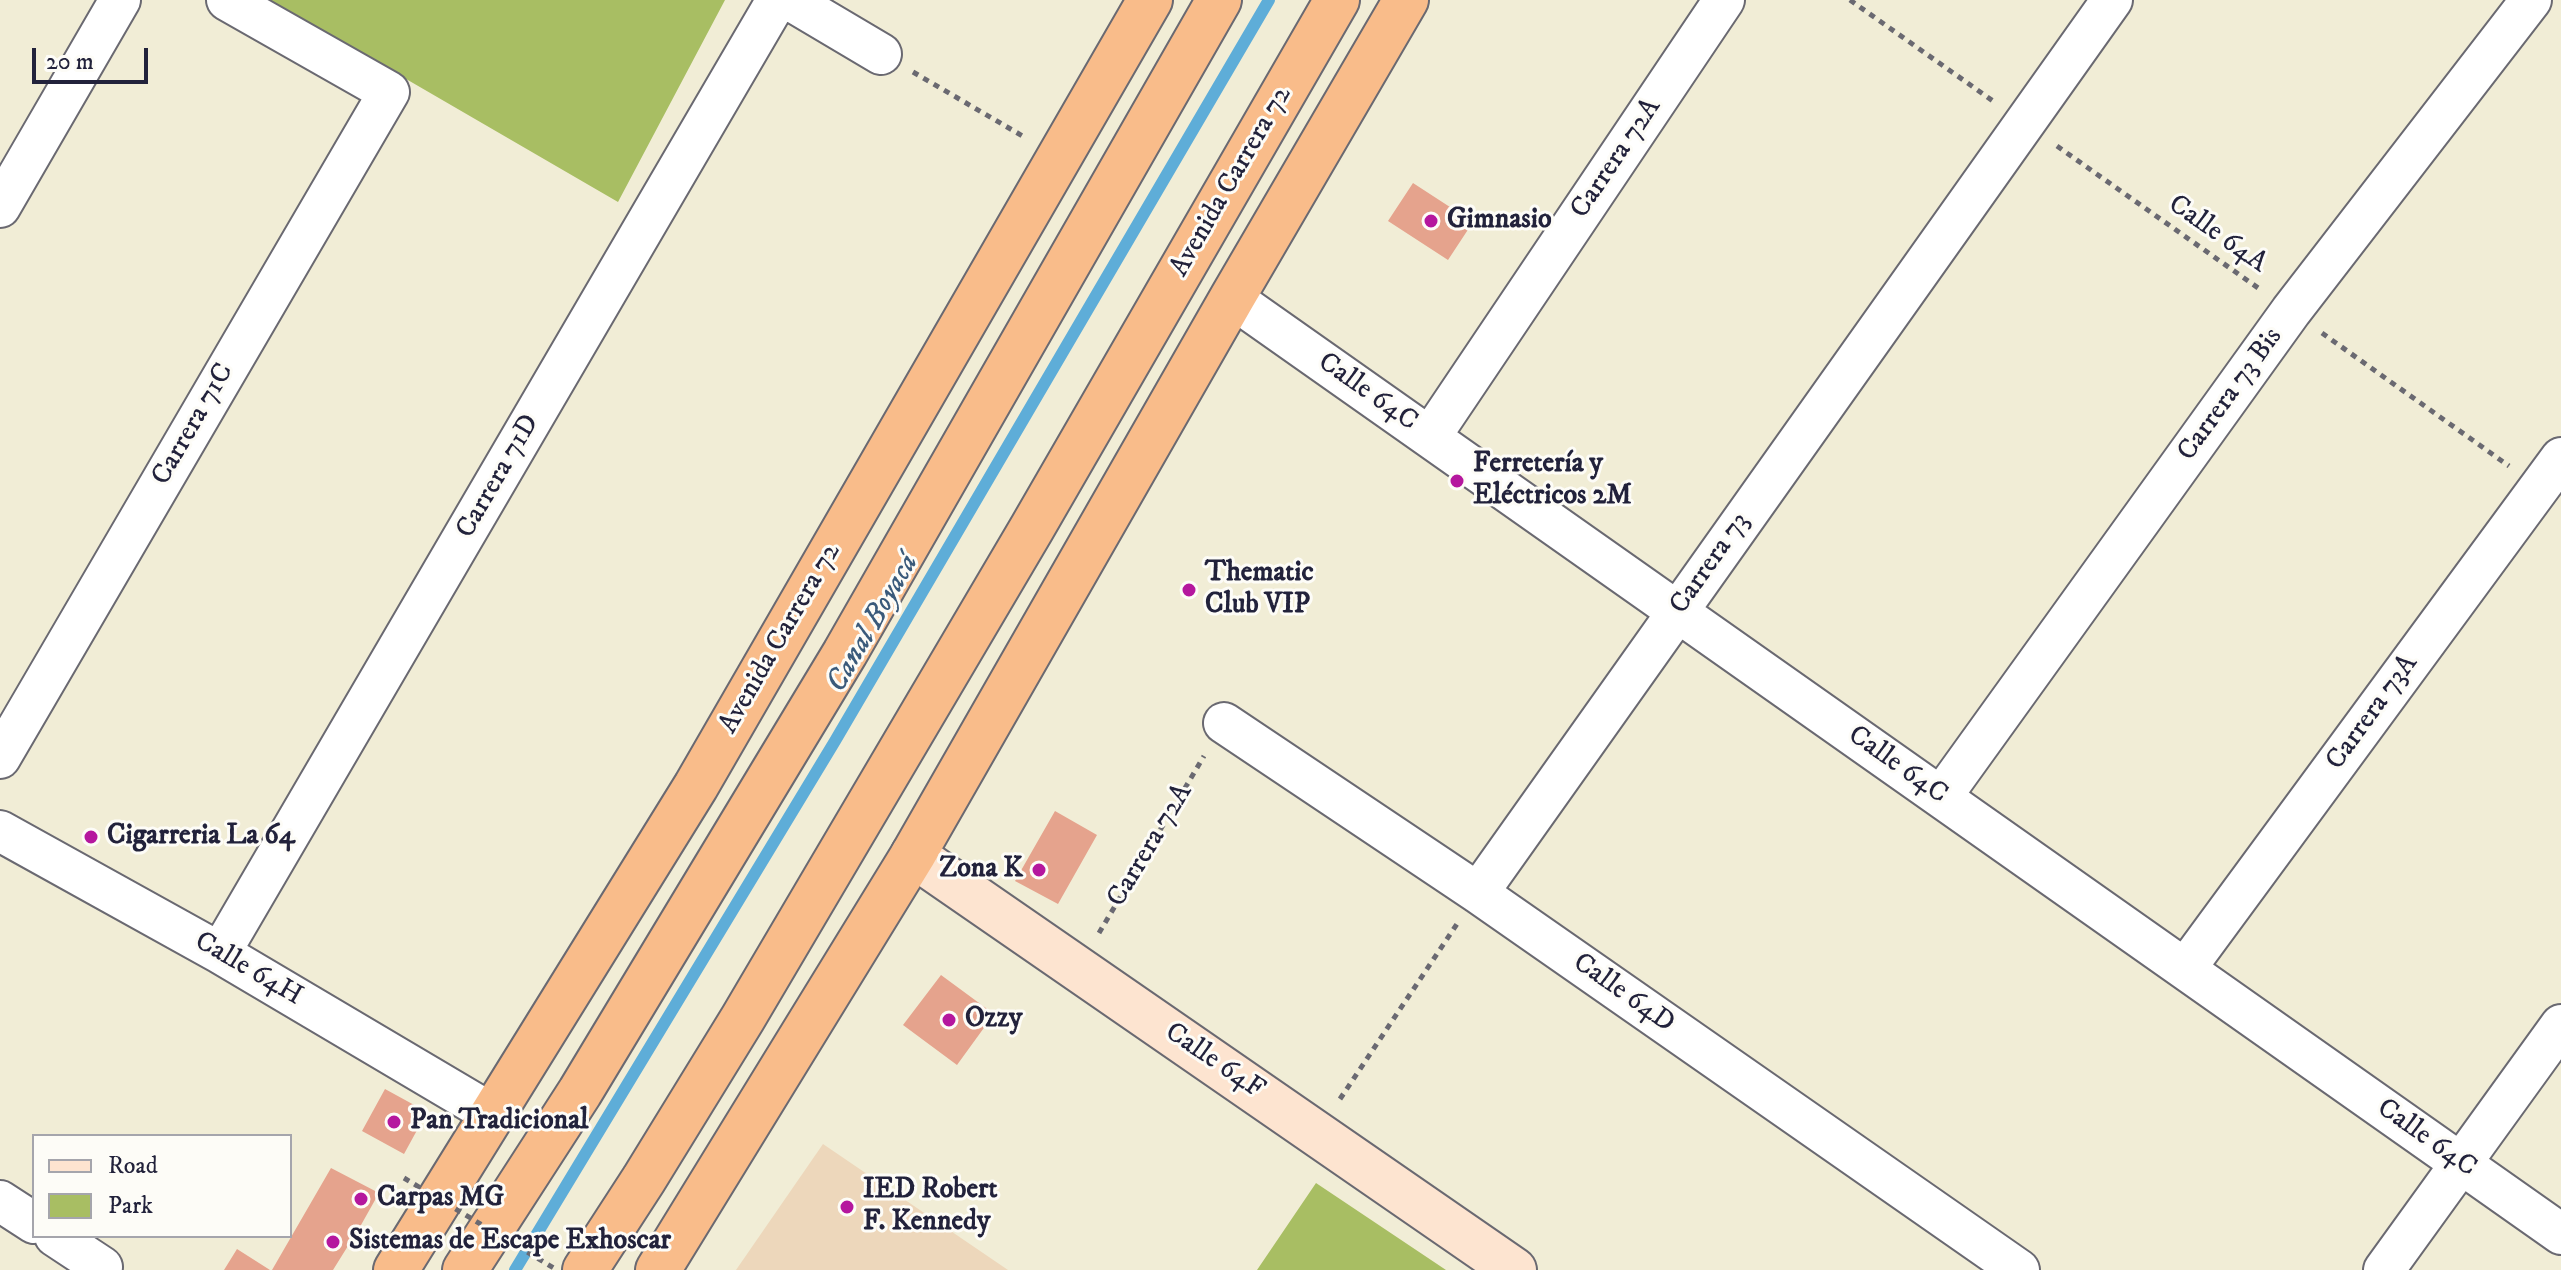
<!DOCTYPE html>
<meta charset="utf-8">
<style>
body{margin:0}
#map{position:relative;width:2561px;height:1270px;overflow:hidden;background:#f1edd6;font-family:"IM FELL DW Pica",serif}
canvas{display:block}
.legend{position:absolute;left:32px;top:1134px;width:260px;height:104px;box-sizing:border-box;background:#fdfcf7;border:2px solid #a5a5ac;margin:0;padding:10px 14px;list-style:none;font-size:24px;color:#22223b}
.legend li{display:flex;align-items:center;gap:16px;height:40px}
.legend b{width:40px;border:2px solid #a5a5ac}
.scale{position:absolute;left:32px;top:48px;width:116px;height:36px;box-sizing:border-box;border:4px solid #22223b;border-top:0;padding-left:10px;font-size:24px;line-height:28px;white-space:nowrap;color:#22223b;-webkit-text-stroke:6px #fdfcf7;paint-order:stroke}
</style>
<div id="map">
<canvas width="2561" height="1270"></canvas>
<ul class="legend">
<li><b style="height:10px;background:#fde4d0"></b>Road</li>
<li><b style="height:22px;background:#a8be63"></b>Park</li>
</ul>
<div class="scale">20 m</div>
</div>
<script>
const ctx = document.querySelector('canvas').getContext('2d');
ctx.lineJoin = 'round';
function fill(path, color) { ctx.fillStyle = color; ctx.fill(path, 'evenodd'); }
const toPath = rows => new Path2D(rows.map(r => 'M' + r).join(''));
function strokePath(path, color, width, dash) { ctx.strokeStyle = color; ctx.lineWidth = width; ctx.lineCap = dash ? 'butt' : 'round'; ctx.setLineDash(dash || []); ctx.stroke(path); }
function drawText(font, color, halo, rows, align = 'center') {
  ctx.font = font + ' "IM FELL DW Pica",serif'; ctx.lineWidth = 6; ctx.setLineDash([]); ctx.textBaseline = 'middle'; ctx.strokeStyle = halo; ctx.fillStyle = color; for (const [text, x, y, turn = 0] of rows) {
    ctx.save(); ctx.translate(x, y); ctx.rotate((+turn || 0) * Math.PI / 180); ctx.textAlign = isNaN(turn) ? turn : align; if (halo) ctx.strokeText(text, 0, 0); ctx.fillText(text, 0, 0); ctx.restore();
  }
}
fill(toPath([
 [823,1144,1008,1270,736,1270]
]), '#edd7bb');
fill(toPath([
 [270,0,725,0,618,202],
 [1316,1183,1446,1270,1257,1270]
]), '#a8be63');
strokePath(toPath([
 [515,1270,835,741,1269,0]
]), '#5eadd8', 12);
fill(toPath([
 [1413,183,1473,222,1448,260,1388,221],
 [1055,811,1097,835,1058,904,1015,881],
 [941,975,994,1014,957,1065,903,1025],
 [385,1089,427,1112,404,1154,362,1131],
 [331,1168,379,1193,361,1225,333,1270,272,1270],
 [237,1249,270,1270,224,1270]
]), '#e5a38d');
const street = toPath([
 [790,0,881,54],
 [0,207,120,0],
 [1232,298,2561,1234],
 [1430,437,1724,0],
 [1224,723,1478,893,2019,1270],
 [0,758,389,92,227,0],
 [1941,797,2291,311,2531,0],
 [0,831,220,953,492,1114],
 [1478,893,2112,0],
 [220,953,777,0],
 [2185,969,2561,458],
 [0,1201,34,1223],
 [55,1236,102,1267],
 [2384,1270,2561,1025]
]);
const secondary = toPath([
 [913,855,1514,1270]
]);
const highway = toPath([
 [396,1270,696,786,1150,0],
 [465,1270,580,1092,845,653,1219,0],
 [585,1270,644,1179,743,1018,1032,528,1337,0],
 [658,1270,913,855,1232,298,1406,0]
]);
strokePath(street, '#6a6971', 44);
strokePath(secondary, '#6a6971', 48);
strokePath(highway, '#6a6971', 48);
strokePath(toPath([
 [1850,0,1993,101],
 [913,72,1026,138],
 [2057,146,2261,290],
 [2322,333,2509,466],
 [1099,933,1204,756],
 [1340,1099,1457,924]
]), '#6a6971', 5, [6, 6]);
strokePath(street, '#fff', 40);
strokePath(secondary, '#fde4d0', 44);
strokePath(highway, '#f9bc8a', 44);
strokePath(toPath([
 [404,1178,557,1270]
]), '#6a6971', 5, [6, 6]);
for (const [x, y, r, color] of [
 [1431,221,8,"#b5179e"],
 [1457,481,8,"#b5179e"],
 [1189,590,8,"#b5179e"],
 [91,837,8,"#b5179e"],
 [1039,870,8,"#b5179e"],
 [949,1020,8,"#b5179e"],
 [394,1122,8,"#b5179e"],
 [361,1199,8,"#b5179e"],
 [847,1207,8,"#b5179e"],
 [333,1242,8,"#b5179e"]
]) { const dot = new Path2D(); dot.arc(x, y, r, 0, 2 * Math.PI); ctx.fillStyle = color; ctx.fill(dot); strokePath(dot, '#fdfcf7', 3); }
drawText('28px', '#22223b', '#fdfcf7', [
 ["Carrera 72A",1617,159,-56],
 ["Avenida Carrera 72",1232,182,-60],
 ["Calle 64A",2217,235,35],
 ["Calle 64C",1367,393,35],
 ["Carrera 73 Bis",2231,395,-54],
 ["Carrera 71C",194,425,-60],
 ["Carrera 71D",499,477,-60],
 ["Carrera 73",1711,564,-55],
 ["Avenida Carrera 72",781,639,-60],
 ["Carrera 73A",2373,713,-54],
 ["Calle 64C",1897,766,35],
 ["Carrera 72A",1151,846,-59],
 ["Calle 64H",248,970,30],
 ["Calle 64D",1623,994,35],
 ["Calle 64F",1214,1062,34],
 ["Calle 64C",2426,1139,35]
]);
drawText('bold 28px', '#22223b', '#fdfcf7', [
 ["Gimnasio",1447,221],
 ["Ferretería y",1473,465],
 ["Eléctricos 2M",1473,497],
 ["Thematic",1205,574],
 ["Club VIP",1205,606],
 ["Cigarreria La 64",107,837],
 ["Zona K",1023,870,"right"],
 ["Ozzy",965,1020],
 ["Pan Tradicional",410,1122],
 ["IED Robert",863,1191],
 ["F. Kennedy",863,1223],
 ["Carpas MG",377,1199],
 ["Sistemas de Escape Exhoscar",349,1242]
], 'left');
drawText('italic 30px', '#3a5a7a', '#fdfcf7', [
 ["Canal Boyacá",874,624,-60]
]);
</script>
